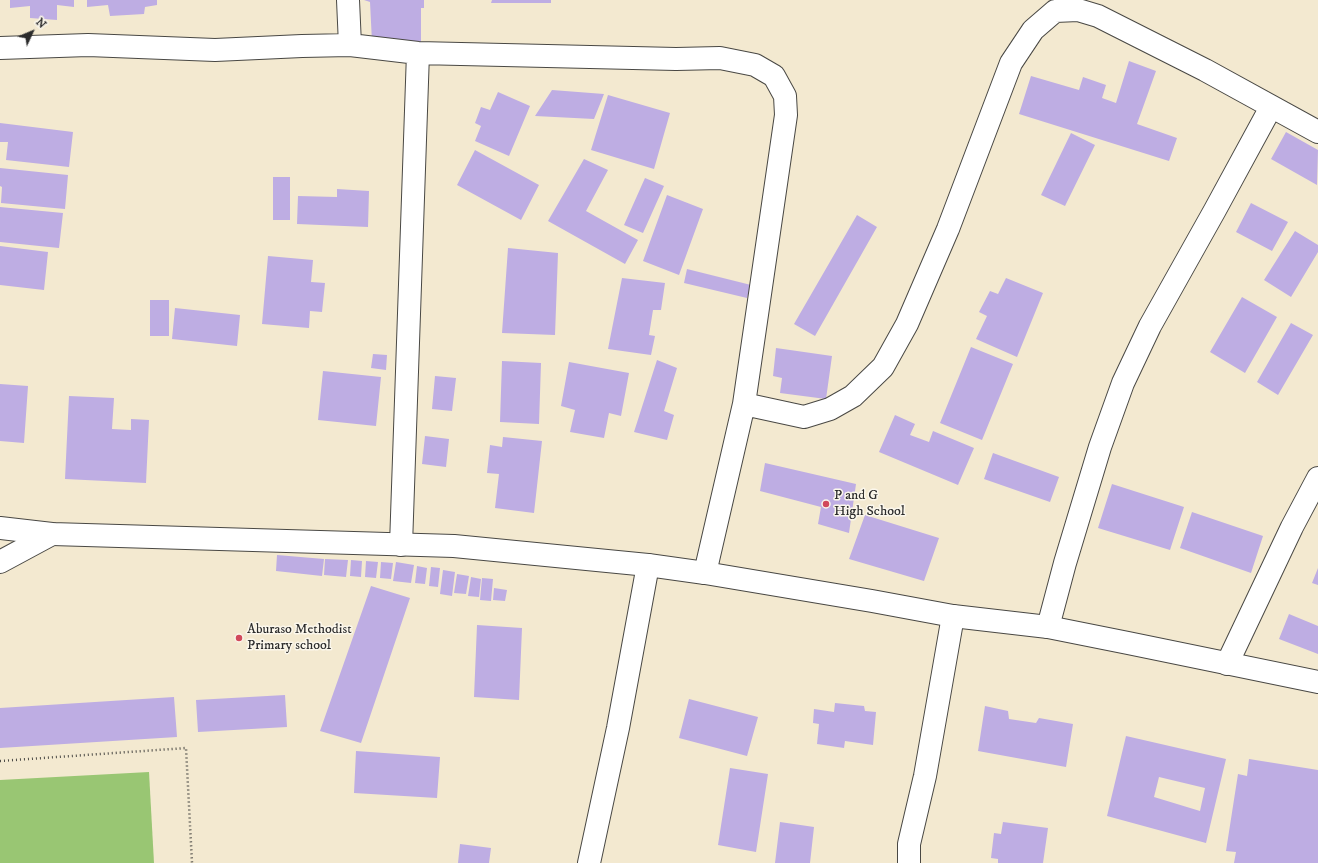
<!DOCTYPE html>
<style>
body{margin:0}
#map{position:relative;width:1318px;height:863px;overflow:hidden;background:#f3e9d0;font-family:"IM FELL DW Pica",serif}
canvas{display:block}
.north{position:absolute;left:12px;top:12px;width:40px;height:40px;-webkit-text-stroke:3px #fbf7ec;paint-order:stroke;rotate:46deg;font-size:11px;font-weight:700;line-height:16px;text-align:center;color:#2b2b2b}
.north::after{content:'';display:block;margin:auto;width:14px;height:18px;background:#2b2b2b;clip-path:polygon(50% 0,100% 100%,50% 72%,0 100%)}
</style>
<div id="map">
<canvas width="1318" height="863"></canvas>
<div class="north">N</div>
</div>
<script>
const ctx = document.querySelector('canvas').getContext('2d');
ctx.lineJoin = 'round';
function fill(path, color) { ctx.fillStyle = color; ctx.fill(path, 'evenodd'); }
const toPath = rows => new Path2D(rows.map(r => 'M' + r).join(''));
function strokePath(path, color, width, dash) { ctx.strokeStyle = color; ctx.lineWidth = width; ctx.lineCap = dash ? 'butt' : 'round'; ctx.setLineDash(dash || []); ctx.stroke(path); }
function drawText(font, color, halo, rows, align = 'center') {
  ctx.font = font + ' "IM FELL DW Pica",serif'; ctx.lineWidth = 3; ctx.setLineDash([]); ctx.textBaseline = 'middle'; ctx.strokeStyle = halo; ctx.fillStyle = color; for (const [text, x, y, turn = 0] of rows) {
    ctx.save(); ctx.translate(x, y); ctx.rotate((+turn || 0) * Math.PI / 180); ctx.textAlign = isNaN(turn) ? turn : align; if (halo) ctx.strokeText(text, 0, 0); ctx.fillText(text, 0, 0); ctx.restore();
  }
}
fill(toPath([
 [149,772,154,863,0,863,0,780]
]), '#99c673');
fill(toPath([
 [10,0,74,0,74,7,57,5,57,20,30,18,30,6,10,8],
 [87,0,157,0,157,5,145,7,144,14,110,16,108,5,87,7],
 [364,0,424,0,424,8,421,8,421,42,372,42,370,2],
 [492,0,551,0,551,3,491,3],
 [1129,61,1156,71,1137,124,1177,138,1169,161,1019,114,1031,76,1079,90,1083,77,1106,85,1102,98,1116,103],
 [552,90,604,94,594,119,535,116],
 [498,92,530,106,509,156,475,141,481,126,475,123,481,107,490,110],
 [608,95,670,113,654,169,591,150],
 [0,123,73,132,69,167,6,160,8,142,0,142],
 [1286,132,1318,150,1317,185,1271,159],
 [1071,133,1095,145,1065,206,1041,195],
 [475,150,539,185,521,220,457,185],
 [584,159,608,170,586,211,638,240,625,264,548,221],
 [0,168,68,175,65,209,1,203,2,187,0,186],
 [273,177,290,177,290,220,273,220],
 [645,178,664,186,643,233,624,225],
 [337,189,369,191,368,227,297,224,298,196,337,197],
 [667,195,703,209,679,275,643,261],
 [1251,203,1288,222,1272,251,1236,232],
 [0,207,63,213,59,248,0,242],
 [857,215,877,227,815,336,794,324],
 [1295,231,1318,245,1318,252,1291,297,1264,280],
 [0,246,48,252,44,290,0,285],
 [508,248,558,253,555,335,502,333],
 [268,256,313,260,311,282,325,283,322,312,310,311,309,328,262,324],
 [687,269,751,285,747,298,684,283],
 [622,278,665,283,661,310,653,310,649,335,655,336,651,355,608,349],
 [1006,278,1043,293,1017,357,976,339,987,316,979,312,990,291,998,294],
 [1242,297,1277,317,1245,373,1210,352],
 [150,300,169,300,169,336,150,336],
 [175,308,240,315,237,346,172,339],
 [1291,323,1313,335,1278,395,1257,382],
 [971,347,1013,364,982,440,940,423],
 [776,348,832,356,826,399,780,393,782,378,773,376],
 [373,354,387,355,386,370,371,368],
 [657,360,677,368,664,411,674,415,667,440,634,432],
 [502,361,541,363,539,424,500,422],
 [569,362,629,373,621,416,609,413,604,438,570,432,575,410,561,406],
 [323,371,381,377,376,426,318,420],
 [435,376,456,378,452,411,432,409],
 [0,384,28,386,24,443,0,441],
 [69,396,114,398,112,429,131,430,131,419,149,420,146,483,65,479],
 [895,415,915,424,910,435,929,442,933,431,974,448,958,485,879,452],
 [425,436,449,439,446,467,422,464],
 [503,437,542,441,534,513,495,508,499,474,487,473,490,445,502,447],
 [993,453,1059,477,1050,502,984,479],
 [765,463,856,484,849,533,818,524,821,507,760,491],
 [1112,484,1184,507,1170,550,1098,528],
 [1192,512,1263,536,1251,573,1180,548],
 [865,515,939,538,924,581,849,559],
 [277,555,324,559,322,576,276,571],
 [325,559,348,560,346,577,324,575],
 [351,560,362,561,361,577,350,576],
 [366,561,378,562,376,578,365,577],
 [381,562,393,563,391,579,380,578],
 [396,562,414,565,411,583,393,581],
 [417,566,427,568,425,584,415,583],
 [431,567,440,568,438,587,429,586],
 [1318,568,1318,585,1312,583],
 [443,570,455,572,452,596,440,594],
 [457,574,469,576,466,594,454,593],
 [471,577,481,579,479,597,468,596],
 [482,578,493,579,491,601,480,600],
 [371,586,410,598,361,743,320,731],
 [494,588,507,590,505,601,493,600],
 [1289,614,1318,626,1318,654,1279,639],
 [477,625,522,628,519,700,474,697],
 [285,695,287,727,198,732,196,700],
 [174,697,177,737,0,748,0,708],
 [689,699,758,717,747,756,679,738],
 [835,703,864,706,865,711,876,712,873,745,845,741,844,748,817,744,819,724,813,723,814,709,834,712],
 [985,706,1008,711,1009,719,1036,723,1039,718,1073,724,1066,767,978,751],
 [1126,736,1226,759,1206,843,1107,816],
 [1159,777,1205,788,1200,811,1154,797],
 [356,751,440,757,437,798,354,793],
 [1249,759,1318,770,1318,863,1234,863,1236,852,1226,851,1238,774,1247,776],
 [730,768,768,774,756,852,718,845],
 [780,822,814,827,810,863,775,863],
 [1003,822,1048,828,1043,863,998,863,998,859,991,858,994,833,1001,834],
 [460,844,491,848,489,863,458,863]
]), '#beade3');
const street = toPath([
 [348,0,350,45],
 [0,48,88,45,215,50,302,46,350,45,418,53,676,59,720,58,755,65,774,76,785,96,786,115,744,404,705,573],
 [744,404,804,417,830,409,853,396,883,367,907,324,948,229,1011,63,1033,30,1055,11,1078,10,1098,16,1205,70,1318,132],
 [401,545,418,53],
 [0,562,52,534],
 [1048,627,1065,563,1100,447,1123,383,1150,326,1215,210,1271,107],
 [1227,664,1292,527,1318,478],
 [589,863,618,728,648,565],
 [909,863,909,844,925,776,953,616]
]);
const secondary = toPath([
 [0,528,52,534,454,546,648,565,705,573,872,601,953,616,1048,627,1128,643,1318,682]
]);
strokePath(street, '#494844', 24);
strokePath(secondary, '#494844', 24);
strokePath(toPath([
 [0,761,186,748,192,863]
]), '#494844', 2.5, [1, 3]);
strokePath(street, '#fff', 22);
strokePath(secondary, '#fff', 22);
for (const [x, y, r, color] of [
 [826,504,4,"#d1495b"],
 [239,638,4,"#d1495b"]
]) { const dot = new Path2D(); dot.arc(x, y, r, 0, 2 * Math.PI); ctx.fillStyle = color; ctx.fill(dot); strokePath(dot, '#fbf7ec', 1.5); }
drawText('14px', '#2b2b2b', '#fbf7ec', [
 ["P and G",834,496],
 ["High School",834,512],
 ["Aburaso Methodist",247,630],
 ["Primary school",247,646]
], 'left');
</script>
